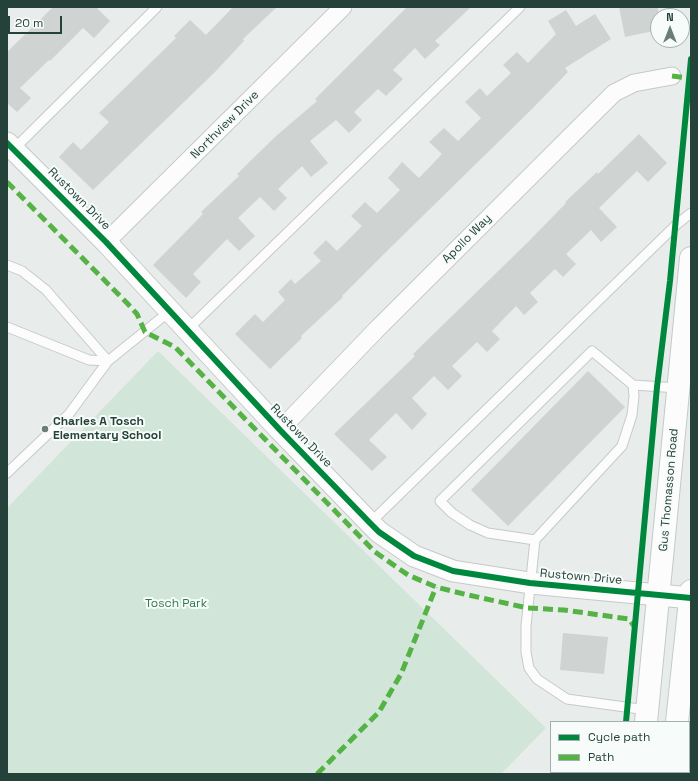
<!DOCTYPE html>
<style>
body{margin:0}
#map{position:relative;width:698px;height:781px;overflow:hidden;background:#e8edeb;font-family:"Space Grotesk",sans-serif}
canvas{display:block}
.frame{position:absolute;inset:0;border:8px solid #24423a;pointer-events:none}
.legend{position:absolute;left:550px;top:721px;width:140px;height:52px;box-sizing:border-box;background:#f7fbf9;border:1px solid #a3b1ad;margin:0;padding:5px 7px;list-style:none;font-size:12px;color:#24423a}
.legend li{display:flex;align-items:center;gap:8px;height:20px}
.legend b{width:20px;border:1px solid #a3b1ad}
.north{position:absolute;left:650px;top:8px;width:40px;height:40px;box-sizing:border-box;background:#f7fbf9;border:1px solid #a3b1ad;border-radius:50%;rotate:0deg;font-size:11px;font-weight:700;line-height:16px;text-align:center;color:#24423a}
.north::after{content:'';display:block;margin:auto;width:14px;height:18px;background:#697e78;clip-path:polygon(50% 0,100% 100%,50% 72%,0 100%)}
.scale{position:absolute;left:8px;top:16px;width:54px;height:18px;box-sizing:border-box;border:2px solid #24423a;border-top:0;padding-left:5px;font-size:12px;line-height:14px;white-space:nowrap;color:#24423a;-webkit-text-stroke:3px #f7fbf9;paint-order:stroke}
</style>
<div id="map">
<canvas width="698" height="781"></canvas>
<div class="frame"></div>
<ul class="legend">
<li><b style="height:5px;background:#00873e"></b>Cycle path</li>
<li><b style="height:5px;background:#55b346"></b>Path</li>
</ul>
<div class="north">N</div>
<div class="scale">20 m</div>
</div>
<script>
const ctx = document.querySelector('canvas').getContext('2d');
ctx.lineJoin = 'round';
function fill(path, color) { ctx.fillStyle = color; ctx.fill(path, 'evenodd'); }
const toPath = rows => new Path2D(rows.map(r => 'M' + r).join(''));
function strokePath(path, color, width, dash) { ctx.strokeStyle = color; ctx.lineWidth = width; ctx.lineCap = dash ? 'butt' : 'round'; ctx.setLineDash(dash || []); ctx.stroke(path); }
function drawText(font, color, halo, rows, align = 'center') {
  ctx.font = font + ' "Space Grotesk",sans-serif'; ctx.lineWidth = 4; ctx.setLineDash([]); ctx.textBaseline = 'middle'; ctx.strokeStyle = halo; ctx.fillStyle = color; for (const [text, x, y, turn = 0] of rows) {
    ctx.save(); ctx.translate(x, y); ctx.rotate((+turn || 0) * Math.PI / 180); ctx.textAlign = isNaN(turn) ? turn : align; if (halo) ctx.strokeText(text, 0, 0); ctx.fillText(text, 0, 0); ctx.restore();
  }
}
fill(toPath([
 [158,351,546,728,501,774,7,774,7,508]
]), '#d1e6d8');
fill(toPath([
 [53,7,96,7,110,21,94,38,83,28,50,61,49,60,20,88,31,98,17,112,7,103,7,52],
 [233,7,277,7,243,39,244,41,214,73,93,190,59,157,73,142,81,150,109,122,99,113,176,38,174,36,190,20,206,35],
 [407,7,471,7,435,41,440,45,425,59,415,48,393,70,403,79,386,96,378,89,354,112,362,120,349,133,336,120,310,141,328,163,311,177,302,166,278,189,287,198,274,211,260,197,238,218,255,236,239,251,227,239,193,274,201,282,186,298,153,265,203,214,201,212,239,176,237,174,276,136,317,101,315,99],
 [619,7,658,7,658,30,625,37],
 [566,10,576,26,595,14,611,39,565,68,568,72,532,109,387,251,342,296,343,297,301,336,302,338,270,369,235,334,255,314,263,322,285,300,278,292,291,279,295,284,321,261,313,253,326,240,337,251,362,226,351,216,365,202,377,213,400,190,388,178,402,162,419,178,442,154,429,142,444,128,458,141,481,118,465,102,480,88,487,96,511,73,503,65,517,52,528,63,556,34,548,21],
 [639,134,667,163,648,182,637,171,599,208,617,227,601,242,591,230,566,254,576,264,563,277,555,269,530,293,538,302,524,315,516,306,492,331,500,339,487,352,477,342,452,366,462,376,448,390,434,376,412,398,427,414,412,430,396,413,369,440,387,457,372,471,334,434,415,356,413,354,528,242,566,203,565,202,597,172,598,174],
 [588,371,625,407,508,526,471,490],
 [563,633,608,637,604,674,560,670]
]), '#cfd4d2');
const service = toPath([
 [14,149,157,7],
 [7,265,22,271,46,290,108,361],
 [7,327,89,360,108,361],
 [187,330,520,7],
 [633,385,678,388],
 [7,473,69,414,108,361,170,311],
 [370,523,676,225,691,213],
 [535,540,488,533,470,525,452,513,440,501,592,351,633,385,634,396,632,415,622,446,535,540,526,626,526,652,529,668,537,679,567,699,647,710]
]);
const minor = toPath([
 [106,242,343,7],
 [280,430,378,328,614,93,634,83,672,76]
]);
const tertiary = toPath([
 [7,143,106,242,280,430,370,523,379,532,414,556,453,571,530,583,691,598]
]);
const secondary = toPath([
 [646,722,691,258],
 [677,722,691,591],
 [641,774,641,772],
 [671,774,672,772]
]);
strokePath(service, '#c5cac8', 11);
strokePath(minor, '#c5cac8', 19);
strokePath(tertiary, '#c5cac8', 23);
strokePath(secondary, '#c3cbc8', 24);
strokePath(service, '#fcfcfc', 9);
strokePath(minor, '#fcfcfc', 17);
strokePath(tertiary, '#fcfcfc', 21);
strokePath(secondary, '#fcfcfc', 22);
strokePath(toPath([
 [672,76,689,78],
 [7,182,127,303,137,314,145,332,175,347,375,552,408,575,436,587,468,595,528,608,564,610,629,619,634,626],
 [317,774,379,712,401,674,436,587],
 [621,774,621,772]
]), '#55b346', 5, [10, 5]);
strokePath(toPath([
 [7,143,106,242,280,430,370,523,379,532,414,556,453,571,530,583,691,598],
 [626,722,657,387,670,281,691,59]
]), '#00873e', 6);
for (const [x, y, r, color] of [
 [45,429,4,"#697e78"]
]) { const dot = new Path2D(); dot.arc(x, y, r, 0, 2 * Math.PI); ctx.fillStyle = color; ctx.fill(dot); strokePath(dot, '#f7fbf9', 1.5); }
drawText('12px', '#24423a', '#f7fbf9', [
 ["Northview Drive",225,125,-45],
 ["Rustown Drive",79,199,45],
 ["Apollo Way",467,239,-45],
 ["Rustown Drive",301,436,46],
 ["Gus Thomasson Road",669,490,-85],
 ["Rustown Drive",581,577,5]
]);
drawText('bold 12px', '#24423a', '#f7fbf9', [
 ["Charles A Tosch",53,422],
 ["Elementary School",53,436]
], 'left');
drawText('12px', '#2d7a4b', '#f7fbf9', [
 ["Tosch Park",176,604]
]);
</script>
